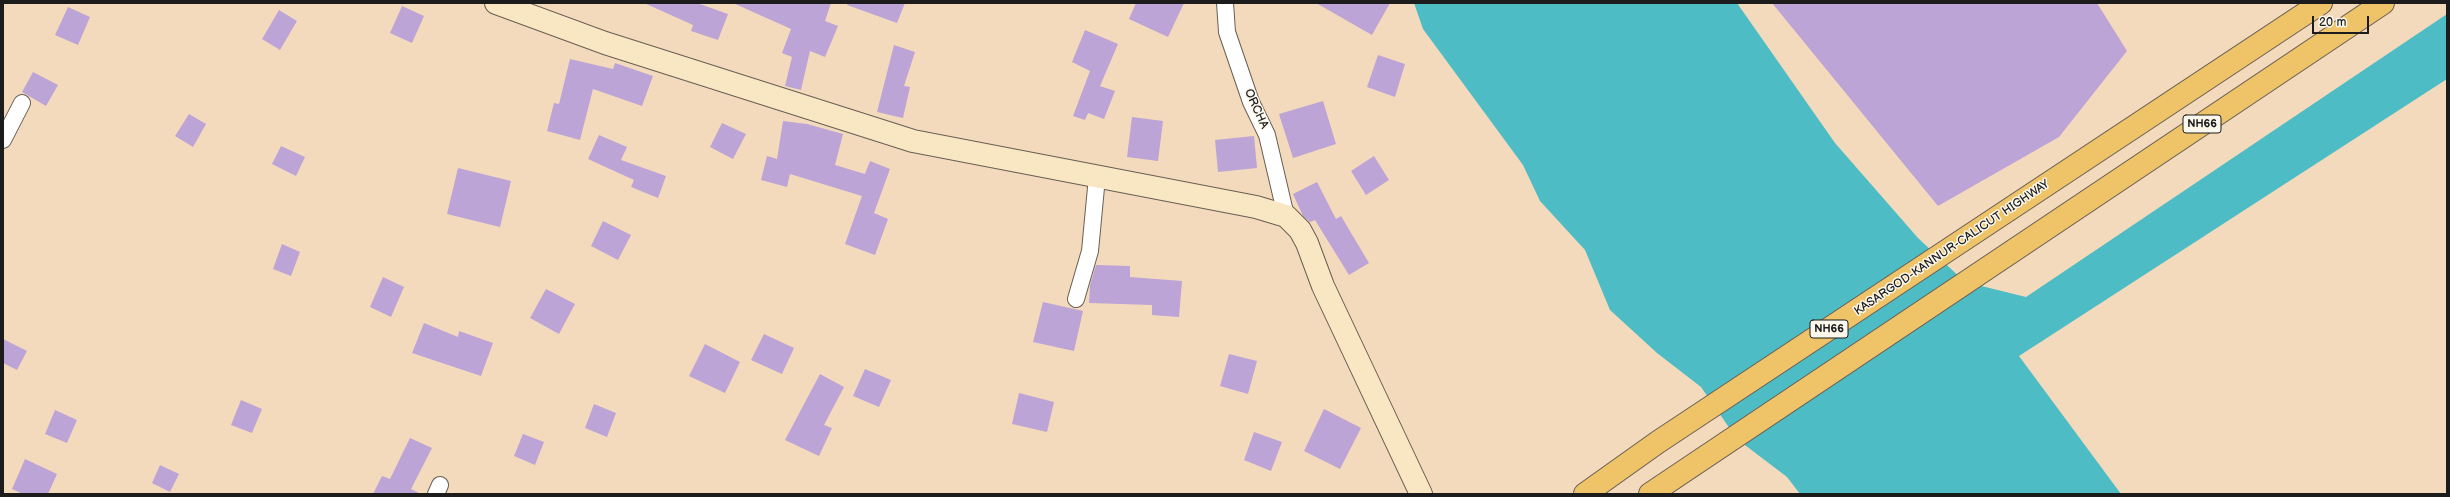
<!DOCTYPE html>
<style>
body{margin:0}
#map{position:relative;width:2450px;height:497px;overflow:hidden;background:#f4dabc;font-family:"Balsamiq Sans",sans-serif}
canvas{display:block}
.frame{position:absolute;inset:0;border:4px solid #1c1c1c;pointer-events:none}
.scale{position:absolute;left:2312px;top:16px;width:57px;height:18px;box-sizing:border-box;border:2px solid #1c1c1c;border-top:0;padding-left:5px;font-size:12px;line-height:14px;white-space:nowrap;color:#1c1c1c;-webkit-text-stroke:3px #fbf7ec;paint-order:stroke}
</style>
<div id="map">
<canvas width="2450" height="497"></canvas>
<div class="frame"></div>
<div class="scale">20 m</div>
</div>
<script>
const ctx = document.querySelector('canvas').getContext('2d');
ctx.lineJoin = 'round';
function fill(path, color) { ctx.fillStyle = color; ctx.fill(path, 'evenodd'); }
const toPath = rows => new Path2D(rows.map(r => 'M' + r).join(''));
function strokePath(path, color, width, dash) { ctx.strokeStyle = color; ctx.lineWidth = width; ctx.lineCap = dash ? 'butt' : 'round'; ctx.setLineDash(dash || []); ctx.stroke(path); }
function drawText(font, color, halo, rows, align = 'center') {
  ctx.font = font + ' "Balsamiq Sans",sans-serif'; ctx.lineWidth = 3; ctx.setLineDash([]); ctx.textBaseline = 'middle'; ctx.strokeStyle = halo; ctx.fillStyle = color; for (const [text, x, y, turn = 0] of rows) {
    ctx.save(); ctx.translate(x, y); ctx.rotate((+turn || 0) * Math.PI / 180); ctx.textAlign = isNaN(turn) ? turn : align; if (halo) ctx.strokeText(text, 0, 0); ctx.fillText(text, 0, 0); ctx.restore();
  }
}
fill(toPath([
 [1414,3,1737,3,1835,143,1918,238,1965,282,2026,297,2447,14,2447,79,2019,356,2121,494,1800,494,1787,477,1737,439,1701,387,1657,353,1610,310,1585,250,1540,201,1523,165,1423,29]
]), '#4dbcc4');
fill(toPath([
 [644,3,697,3,728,14,718,40,691,31,693,25],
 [733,3,831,3,825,21,838,26,825,57,810,51,801,90,785,86,792,57,782,53,791,29],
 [848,3,905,3,897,23,847,5],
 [1136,3,1184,3,1168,37,1129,19],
 [1316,3,1390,3,1372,35],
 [1772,3,2097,3,2127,51,2059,137,1938,206],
 [402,6,424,16,412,43,390,33],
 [68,7,90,17,78,45,55,35],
 [279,10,297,21,280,50,262,39],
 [1085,30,1118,44,1100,86,1115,91,1104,119,1088,113,1085,120,1073,116,1090,71,1072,62],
 [894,45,915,52,904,86,910,87,903,118,877,112],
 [1378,55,1405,64,1395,97,1367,87],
 [570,59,613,69,615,63,653,76,642,106,593,89,580,140,547,131,554,103,559,104],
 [33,72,58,85,46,106,22,92],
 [1323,101,1336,144,1293,158,1279,114],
 [189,114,206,124,193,147,175,136],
 [1132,117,1163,121,1158,161,1127,157],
 [783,121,807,124,843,134,835,165,865,174,870,161,890,169,874,213,888,219,875,255,845,244,862,196,790,174,787,187,761,180,767,156,777,159],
 [722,123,746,134,733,159,710,147],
 [599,135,627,147,621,160,666,176,658,198,631,187,634,180,588,159],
 [1254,136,1257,168,1218,172,1215,140],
 [281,146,305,157,296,176,272,164],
 [1374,156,1389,180,1366,195,1351,171],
 [458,168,511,181,500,227,447,214],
 [1317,182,1336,219,1341,216,1369,263,1349,275,1315,220,1310,222,1303,216,1293,194],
 [603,221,631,235,618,260,591,246],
 [282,244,300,252,291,276,273,269],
 [1096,265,1130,266,1130,277,1182,281,1179,317,1152,315,1152,305,1089,303,1090,285],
 [383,277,404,287,391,317,370,307],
 [546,289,575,304,559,334,530,318],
 [1043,302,1083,311,1074,351,1033,342],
 [424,323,458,337,459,331,493,343,481,376,412,353],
 [764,334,794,348,782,374,751,360],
 [3,339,27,351,17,370,3,363],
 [705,344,740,362,725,393,689,376],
 [1229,354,1257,361,1248,394,1220,386],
 [865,369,891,380,879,407,853,396],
 [820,374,844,387,824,425,832,428,819,456,785,440],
 [1019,393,1054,402,1047,432,1012,424],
 [241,400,262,409,252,433,231,425],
 [594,404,616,413,607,437,585,428],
 [1324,409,1361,428,1340,469,1304,451],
 [55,410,77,420,67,443,45,434],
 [1254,432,1282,442,1271,471,1244,460],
 [523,434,544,442,535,465,514,456],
 [410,438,432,448,411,489,421,494,373,494,382,476,390,479],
 [25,459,57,474,48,494,23,494,12,489],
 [160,465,179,474,170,492,152,483]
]), '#bda4d6');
const street = toPath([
 [1225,3,1227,32,1251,102,1267,135,1286,216],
 [3,140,22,103],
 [1076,299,1090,251,1097,177],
 [436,494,440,485]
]);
const secondary = toPath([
 [496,3,605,43,913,141,1256,207,1286,216,1300,230,1307,243,1323,286,1421,494]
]);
const highway = toPath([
 [1585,494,1658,442,2321,3],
 [1650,494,2383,3]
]);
strokePath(street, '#685e54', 18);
strokePath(secondary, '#685e54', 24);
strokePath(highway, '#685e54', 24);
strokePath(street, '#fff', 16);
strokePath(secondary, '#f9e7c3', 22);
strokePath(highway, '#efc469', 22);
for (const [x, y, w] of [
 [2202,124,38],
 [1829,329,38]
]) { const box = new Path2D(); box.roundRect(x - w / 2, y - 9, w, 18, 3); ctx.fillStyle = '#fbf7ec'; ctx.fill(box); strokePath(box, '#1c1c1c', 1); }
drawText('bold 11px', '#1c1c1c', null, [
 ["NH66",2202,124],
 ["NH66",1829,329]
]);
drawText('12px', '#1c1c1c', '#fbf7ec', [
 ["ORCHA",1256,109,66],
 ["KASARGOD-KANNUR-CALICUT HIGHWAY",1952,248,-34]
]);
</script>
